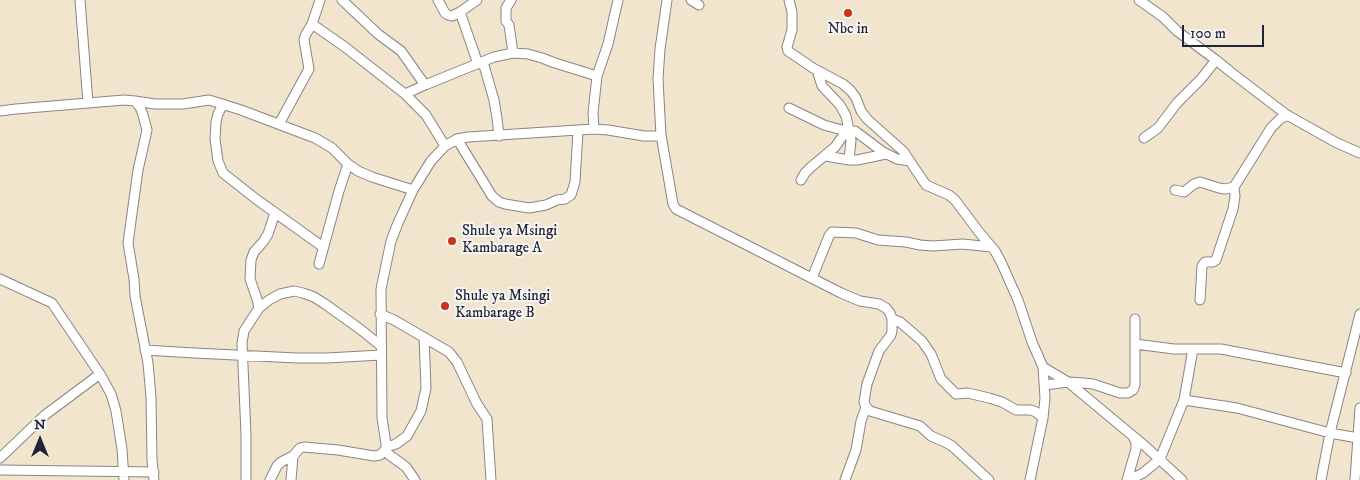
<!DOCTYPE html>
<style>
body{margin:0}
#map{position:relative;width:1360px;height:480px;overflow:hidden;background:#f2e5ce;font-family:"IM FELL DW Pica",serif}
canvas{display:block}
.north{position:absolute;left:15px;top:415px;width:50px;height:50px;-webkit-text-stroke:4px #f6f6f2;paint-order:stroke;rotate:0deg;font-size:14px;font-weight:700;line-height:20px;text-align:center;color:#22223b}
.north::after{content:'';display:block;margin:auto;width:18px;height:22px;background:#22223b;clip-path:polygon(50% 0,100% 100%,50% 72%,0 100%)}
.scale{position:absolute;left:1182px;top:25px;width:82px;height:22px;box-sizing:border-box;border:2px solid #22223b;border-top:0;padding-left:6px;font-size:15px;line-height:18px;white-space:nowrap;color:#22223b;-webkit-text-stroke:4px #f6f6f2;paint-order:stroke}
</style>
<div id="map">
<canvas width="1360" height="480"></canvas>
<div class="north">N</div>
<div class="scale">100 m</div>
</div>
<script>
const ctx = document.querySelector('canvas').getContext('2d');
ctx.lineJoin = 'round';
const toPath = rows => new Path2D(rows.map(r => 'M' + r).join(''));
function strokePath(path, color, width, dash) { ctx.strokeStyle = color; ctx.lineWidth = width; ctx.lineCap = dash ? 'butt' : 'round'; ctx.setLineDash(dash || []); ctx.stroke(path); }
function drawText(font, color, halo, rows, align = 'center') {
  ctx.font = font + ' "IM FELL DW Pica",serif'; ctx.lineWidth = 4; ctx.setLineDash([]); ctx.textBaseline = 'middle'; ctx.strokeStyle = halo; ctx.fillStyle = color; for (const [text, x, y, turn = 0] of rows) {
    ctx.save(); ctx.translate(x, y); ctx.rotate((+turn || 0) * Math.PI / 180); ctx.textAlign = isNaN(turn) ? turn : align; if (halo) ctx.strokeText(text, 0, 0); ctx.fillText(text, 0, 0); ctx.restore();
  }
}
const minor = toPath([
 [80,0,88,103],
 [342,0,378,34,401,51,425,85],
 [438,0,445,13,448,15,452,16,460,12,477,0],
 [511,0,506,8,506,21,509,25,513,53],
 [691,0,699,5],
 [789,0,792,12,792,30,787,47,788,51,813,68,843,84,851,91,856,98,861,111,867,119,903,151,926,185,949,195,955,200,979,232,995,251,1001,262,1018,300,1032,342,1043,367,1045,398,1043,418,1030,480],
 [1139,0,1163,17,1177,31,1216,60,1232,73,1287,115,1337,143,1360,153],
 [460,12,478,64],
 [312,24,345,47,405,94,426,115,445,146],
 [483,62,494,100,497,118,499,136],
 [817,70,822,86,840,105,846,116,851,140,849,160],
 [405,94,425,85,494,57,513,53,528,54,542,58,555,63,597,76],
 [135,101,155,104,183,104,209,100,241,110,315,138,332,148,348,164,358,171,372,177,413,190],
 [223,104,218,114,216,122,215,139,218,161,223,173,256,199,323,247],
 [789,108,824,125,842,130,855,131,883,152,897,159,910,161],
 [0,111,16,109,124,100,135,101,140,107,143,115,147,130,138,170,128,243,134,279,135,296,148,363,151,397,152,460,154,480],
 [279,124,309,69,304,40,305,36,312,24,320,0],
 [594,129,593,113,597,76,608,44,618,0],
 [661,135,673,204,676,209,841,293,860,301,879,304,886,308,890,313,892,319,892,331,891,335,879,351,867,384,864,402,866,407,870,411,920,426,931,436,945,442,952,446,989,480],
 [1144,138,1158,128,1177,103,1201,79,1216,60],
 [457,139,492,196,499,202,505,204,529,208,546,205,557,200,565,199,571,195,575,182,578,131],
 [826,156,849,160,857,160,886,154],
 [801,180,805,173,811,167,835,147,847,130],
 [1175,190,1184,192,1194,184,1200,182,1219,188,1225,189,1234,187,1271,128,1280,119,1287,115],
 [319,264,339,191,348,164],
 [812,278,829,236,832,232,856,233,878,240,906,242,920,245,933,246,963,244,991,247],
 [0,279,52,303,100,374,111,394,116,411,122,449,124,480],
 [1200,300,1202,266,1205,262,1213,262,1216,260,1233,209,1235,196,1234,187],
 [259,308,257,299,250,279,251,260,254,252,263,242,268,234,275,213],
 [380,314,394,320,437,345,449,352,457,362,477,404,487,419,491,480],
 [892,319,900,322,922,341,931,354,941,379,956,394,968,393,989,398,1002,402,1016,410,1031,410,1036,412,1043,418],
 [1135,344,1174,349,1221,349,1346,373],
 [145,350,194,353,297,358,327,358,381,355],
 [1043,367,1068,382,1145,446,1182,480],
 [1045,385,1068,382,1083,383,1093,384,1120,393,1128,393,1133,390,1135,385,1135,319],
 [1184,400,1237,408,1330,433,1358,438],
 [386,447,396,444,407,436,421,411,426,388,424,337],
 [384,451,406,467,415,480],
 [0,458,45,415,100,374],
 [0,470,154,472],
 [1128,477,1137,476,1143,473,1160,459,1184,400,1193,349],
 [246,480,246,434,242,343,244,331,259,308,269,300,280,294,294,291,303,293,314,297,325,304,360,329,381,346],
 [270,480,277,466,281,462,293,456],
 [291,480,293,456,300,448,304,447,338,450,374,456,380,455,386,449,386,444,382,418,381,289,391,241,398,223,413,190,431,161,445,146,457,139,468,137,594,129,608,130,644,136,661,136,658,79,660,49,667,0],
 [845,480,856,450,861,421,866,407],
 [1127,480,1136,449,1136,443,1133,436],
 [1321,480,1330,433,1360,314],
 [1355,480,1360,408]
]);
strokePath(minor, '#8a8484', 11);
strokePath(minor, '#fff', 9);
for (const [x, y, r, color] of [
 [848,13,5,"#c8321e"],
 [452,241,5,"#c8321e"],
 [445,306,5,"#c8321e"]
]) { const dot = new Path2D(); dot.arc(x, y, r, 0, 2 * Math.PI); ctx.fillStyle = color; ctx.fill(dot); strokePath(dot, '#f6f6f2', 2); }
drawText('15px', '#22223b', '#f6f6f2', [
 ["Nbc in",848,30,"center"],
 ["Shule ya Msingi",462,232],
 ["Kambarage A",462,249],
 ["Shule ya Msingi",455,297],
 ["Kambarage B",455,314]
], 'left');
</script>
